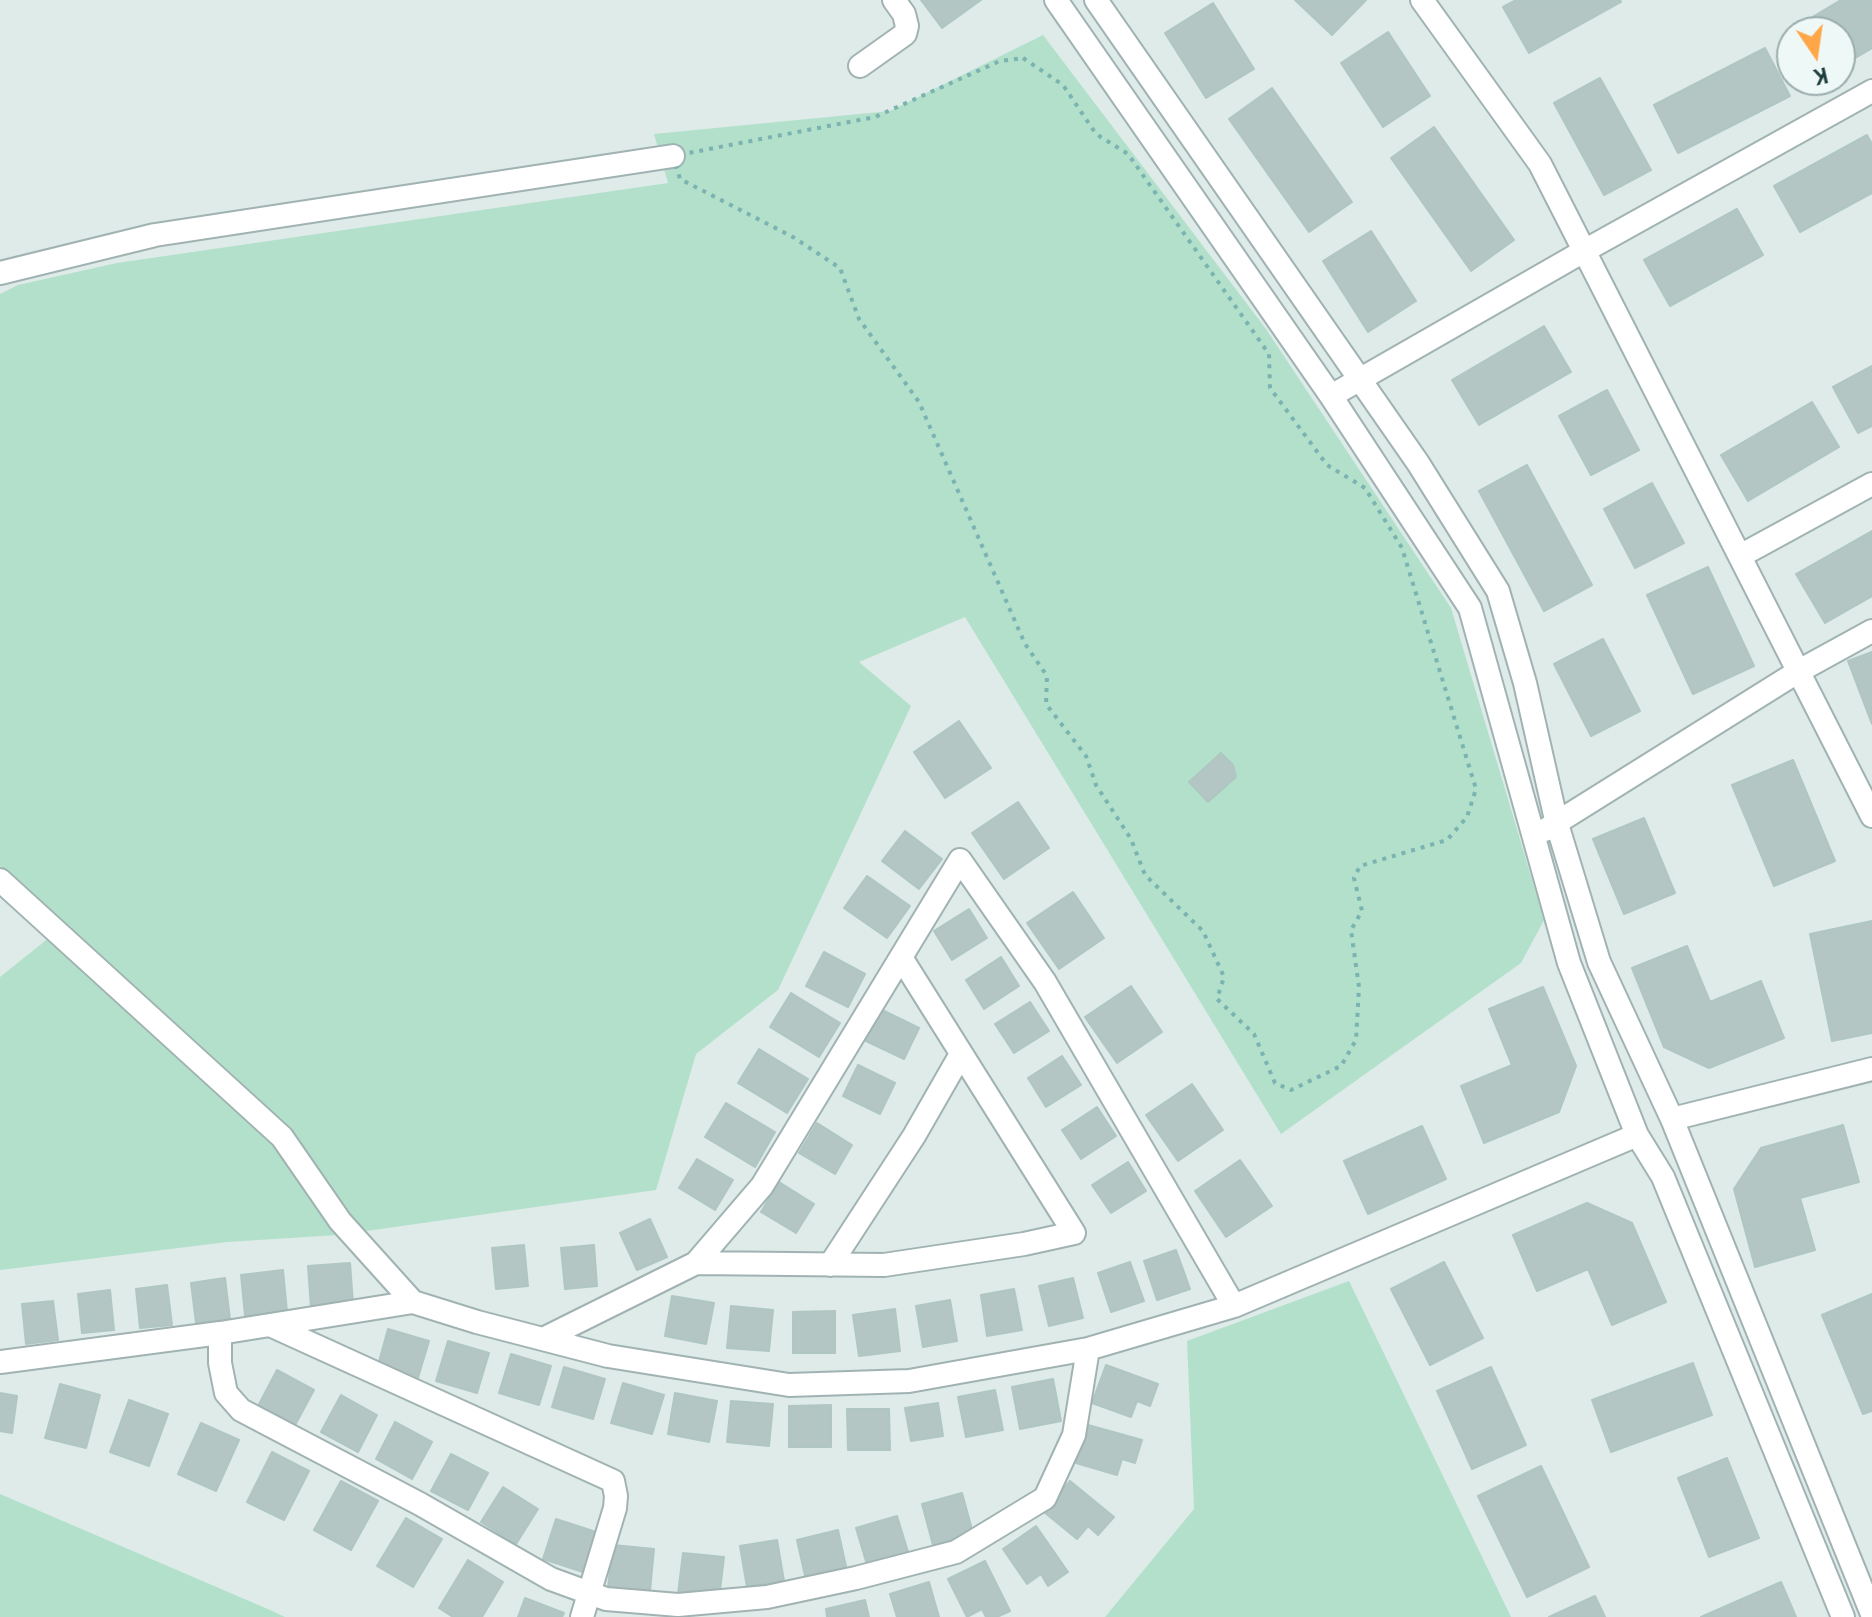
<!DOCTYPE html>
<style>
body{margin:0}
#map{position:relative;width:1872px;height:1617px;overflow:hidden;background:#deebe9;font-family:Barlow,sans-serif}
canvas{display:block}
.north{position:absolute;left:1776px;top:16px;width:80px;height:80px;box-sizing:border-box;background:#eef8f6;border:2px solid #9aadac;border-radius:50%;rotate:167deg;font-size:22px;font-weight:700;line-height:32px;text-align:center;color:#1d3d3d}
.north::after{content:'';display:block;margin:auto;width:28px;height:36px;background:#ffa648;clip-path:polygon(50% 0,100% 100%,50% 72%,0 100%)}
</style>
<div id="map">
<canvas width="1872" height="1617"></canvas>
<div class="north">K</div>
</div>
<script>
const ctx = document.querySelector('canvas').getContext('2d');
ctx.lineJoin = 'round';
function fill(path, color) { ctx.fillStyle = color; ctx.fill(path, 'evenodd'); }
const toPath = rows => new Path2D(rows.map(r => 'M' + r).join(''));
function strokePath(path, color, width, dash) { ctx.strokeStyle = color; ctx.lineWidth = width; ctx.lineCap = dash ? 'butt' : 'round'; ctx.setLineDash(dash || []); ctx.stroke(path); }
fill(toPath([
 [1043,35,1266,329,1451,608,1544,920,1521,963,1281,1134,965,617,859,662,911,706,778,990,696,1054,656,1190,338,1235,227,1242,0,1270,0,977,65,925,0,866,0,294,18,285,117,263,668,183,654,134,890,111],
 [1349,1281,1511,1617,1105,1617,1194,1509,1187,1341],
 [0,1494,270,1610,285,1617,0,1617]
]), '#b3e0cb');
const building = toPath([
 [921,0,981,0,942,28,921,0],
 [1295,0,1366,0,1332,35,1295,0],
 [1516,0,1620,0,1621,2,1529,53,1503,7,1516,0],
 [1841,0,1872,0,1872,48,1840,67,1840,32,1792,32,1792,42,1786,33,1841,0],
 [1213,3,1254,69,1206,98,1165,33,1213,3],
 [1388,32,1430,96,1383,127,1341,63,1388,32],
 [1765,48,1790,96,1678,153,1654,105,1765,48],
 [1600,78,1651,170,1604,195,1554,103,1600,78],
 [1272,88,1352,202,1309,232,1229,119,1272,88],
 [1434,127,1514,240,1471,271,1391,158,1434,127],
 [1867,135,1872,144,1872,193,1800,232,1774,186,1867,135],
 [1737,209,1763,255,1670,306,1644,260,1737,209],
 [1371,231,1416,301,1368,332,1323,261,1371,231],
 [1544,326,1571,372,1479,425,1452,380,1544,326],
 [1872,366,1872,426,1858,433,1833,387,1872,366],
 [1607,390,1639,450,1591,475,1559,416,1607,390],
 [1812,402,1839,447,1748,501,1721,455,1812,402],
 [1527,465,1592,585,1544,611,1479,491,1527,465],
 [1652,483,1684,543,1635,568,1604,509,1652,483],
 [1872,531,1872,596,1825,623,1796,574,1872,531],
 [1708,567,1754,666,1693,694,1647,595,1708,567],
 [1603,639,1640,711,1591,736,1554,664,1603,639],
 [1872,652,1872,724,1848,661,1872,652],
 [959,721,991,768,945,798,914,752,959,721],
 [1221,753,1233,765,1236,777,1208,802,1189,782,1221,753],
 [1793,760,1835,861,1774,886,1732,785,1793,760],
 [1018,802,1049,848,1004,879,972,833,1018,802],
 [1644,818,1675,893,1624,914,1593,839,1644,818],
 [905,831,942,859,919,889,882,861,905,831],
 [867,876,910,906,887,938,844,908,867,876],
 [1073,892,1104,938,1059,969,1027,923,1073,892],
 [969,909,987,938,952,960,934,931,969,909],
 [1872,921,1872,1033,1832,1041,1810,934,1872,921],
 [1687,946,1710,1002,1761,981,1784,1038,1709,1068,1664,1047,1632,968,1687,946],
 [824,952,865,974,848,1007,806,986,824,952],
 [1001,957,1019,986,984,1009,966,980,1001,957],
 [1131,986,1162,1032,1117,1063,1085,1017,1131,986],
 [1543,987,1576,1066,1559,1112,1484,1143,1461,1086,1512,1065,1489,1009,1543,987],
 [791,993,840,1023,819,1057,770,1027,791,993],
 [1030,1002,1049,1031,1014,1053,995,1024,1030,1002],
 [882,1010,919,1028,904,1059,866,1041,882,1010],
 [759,1049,808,1079,787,1113,738,1083,759,1049],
 [1062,1056,1081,1085,1046,1107,1028,1078,1062,1056],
 [858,1065,895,1083,880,1114,843,1096,858,1065],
 [1192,1084,1223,1130,1178,1161,1146,1115,1192,1084],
 [726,1103,775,1132,755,1167,705,1137,726,1103],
 [1097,1107,1116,1136,1081,1159,1062,1130,1097,1107],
 [817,1123,852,1145,835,1174,799,1153,817,1123],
 [1843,1125,1859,1182,1800,1198,1815,1250,1755,1267,1734,1189,1761,1148,1843,1125],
 [1422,1126,1446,1179,1368,1214,1344,1161,1422,1126],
 [697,1159,733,1180,715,1210,679,1188,697,1159],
 [1240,1160,1272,1206,1226,1237,1195,1191,1240,1160],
 [1128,1162,1146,1191,1111,1213,1092,1185,1128,1162],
 [779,1182,814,1204,796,1233,761,1212,779,1182],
 [1587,1203,1632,1223,1666,1302,1612,1325,1588,1269,1537,1291,1513,1235,1587,1203],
 [650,1219,667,1257,637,1270,620,1233,650,1219],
 [524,1245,528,1286,496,1289,492,1248,524,1245],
 [594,1245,597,1286,565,1289,561,1248,594,1245],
 [1176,1250,1190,1289,1157,1300,1144,1261,1176,1250],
 [1130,1262,1144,1301,1111,1312,1098,1273,1130,1262],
 [1444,1262,1483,1338,1430,1365,1391,1289,1444,1262],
 [350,1263,353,1304,311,1308,308,1266,350,1263],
 [283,1270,287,1312,245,1316,241,1275,283,1270],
 [225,1278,230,1319,196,1323,191,1283,225,1278],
 [1073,1278,1083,1318,1049,1326,1039,1286,1073,1278],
 [167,1285,172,1325,140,1328,136,1289,167,1285],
 [1014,1289,1022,1330,987,1336,981,1295,1014,1289],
 [110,1290,114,1330,82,1333,78,1294,110,1290],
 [1872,1294,1872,1411,1863,1414,1822,1315,1872,1294],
 [672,1296,714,1303,706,1344,665,1336,672,1296],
 [950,1300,957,1341,923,1347,916,1306,950,1300],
 [53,1301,58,1340,26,1344,22,1304,53,1301],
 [731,1306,773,1310,769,1351,727,1348,731,1306],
 [895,1309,900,1351,859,1356,853,1315,895,1309],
 [835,1311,835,1353,793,1353,793,1312,835,1311],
 [388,1329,429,1341,417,1381,377,1369,388,1329],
 [448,1341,489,1353,477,1393,436,1381,448,1341],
 [511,1354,551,1366,539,1405,499,1393,511,1354],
 [1693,1363,1712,1415,1611,1452,1592,1400,1693,1363],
 [1106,1365,1158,1384,1150,1406,1137,1401,1131,1417,1092,1403,1106,1365],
 [564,1367,605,1379,593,1419,552,1407,564,1367],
 [1491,1367,1526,1445,1472,1469,1437,1391,1491,1367],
 [277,1370,314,1390,294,1427,257,1408,277,1370],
 [1053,1379,1061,1421,1020,1429,1012,1387,1053,1379],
 [623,1383,664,1395,652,1434,611,1423,623,1383],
 [60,1384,100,1395,86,1448,45,1438,60,1384],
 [995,1390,1003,1430,966,1437,958,1397,995,1390],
 [0,1393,17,1396,12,1433,0,1431,0,1393],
 [675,1393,717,1401,709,1442,668,1434,675,1393],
 [341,1395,377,1415,358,1452,321,1432,341,1395],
 [129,1400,168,1414,149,1466,110,1452,129,1400],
 [731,1401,773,1404,769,1446,727,1442,731,1401],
 [938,1403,943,1436,911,1441,905,1408,938,1403],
 [831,1405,831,1447,789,1447,789,1406,831,1405],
 [847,1409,889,1409,890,1450,848,1450,847,1409],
 [395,1422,432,1442,412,1479,376,1459,395,1422],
 [201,1423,239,1440,216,1491,178,1474,201,1423],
 [1088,1425,1142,1440,1135,1463,1122,1459,1117,1475,1076,1463,1088,1425],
 [272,1452,309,1471,284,1520,247,1502,272,1452],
 [451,1454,488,1473,468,1510,431,1491,451,1454],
 [1727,1458,1759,1538,1709,1557,1678,1478,1727,1458],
 [1541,1466,1589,1567,1527,1597,1478,1496,1541,1466],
 [341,1481,378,1501,351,1550,314,1530,341,1481],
 [1070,1481,1114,1517,1098,1535,1088,1526,1077,1539,1044,1512,1070,1481],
 [503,1487,538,1509,516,1544,481,1522,503,1487],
 [962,1493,973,1533,933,1545,922,1504,962,1493],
 [897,1516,909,1555,868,1568,856,1528,897,1516],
 [406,1518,442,1539,413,1587,377,1566,406,1518],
 [556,1519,596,1532,583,1572,543,1559,556,1519],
 [1036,1526,1068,1572,1048,1586,1041,1574,1027,1584,1003,1549,1036,1526],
 [838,1530,847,1571,806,1580,797,1540,838,1530],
 [777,1540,784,1581,747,1587,740,1546,777,1540],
 [613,1545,654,1549,650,1591,608,1587,613,1545],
 [683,1553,724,1557,719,1599,678,1594,683,1553],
 [468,1560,503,1582,482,1617,453,1617,439,1608,468,1560],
 [985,1561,1010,1611,997,1617,986,1617,982,1609,967,1617,948,1579,985,1561],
 [929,1582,939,1617,897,1617,890,1594,929,1582],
 [1781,1582,1796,1617,1701,1617,1781,1582],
 [1595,1596,1605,1617,1549,1617,1595,1596],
 [525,1598,564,1613,562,1617,518,1617,525,1598],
 [865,1600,869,1617,827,1617,826,1609,865,1600]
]);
fill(building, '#b3c6c3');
strokePath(building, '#afc6c2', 2);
const minor = toPath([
 [1056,0,1331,396,1470,608,1569,963,1637,1135,1663,1177,1843,1617],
 [1096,0,1418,463,1498,591,1525,683,1557,824,1599,962,1672,1119,1872,1614],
 [1422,0,1540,164,1872,816],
 [860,66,905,34,907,26,904,14,894,0],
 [0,273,155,235,673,156],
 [1331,396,1584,251,1872,91],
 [1740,556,1872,484],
 [1545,830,1799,671,1872,631],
 [0,880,282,1137,340,1221,413,1302,477,1322,608,1356,789,1385,909,1381,1088,1349,1234,1306,1637,1135],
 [1672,1119,1872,1069],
 [696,1263,884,1265,1024,1244,1074,1233,902,959],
 [830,1265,914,1136,961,1054],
 [270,1325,613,1481,616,1496,615,1508,582,1617],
 [220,1333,220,1363,226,1393,241,1410,420,1504,551,1579,606,1599,678,1605,767,1597,856,1578,956,1552,1045,1498,1074,1435,1088,1349],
 [543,1339,696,1263,762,1186,960,860,1045,982,1234,1306],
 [0,1362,220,1333,413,1302]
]);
strokePath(minor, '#a0b3b2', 26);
strokePath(toPath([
 [1023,58,1063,85,1096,134,1128,154,1269,354,1270,388,1327,465,1365,488,1402,548,1476,789,1467,817,1447,840,1360,866,1354,878,1362,911,1351,930,1359,987,1356,1040,1341,1066,1291,1090,1275,1083,1254,1034,1217,999,1224,977,1203,931,1145,875,1131,839,1096,785,1086,756,1046,704,1047,676,1025,644,919,402,859,319,840,268,793,237,680,179,673,156,875,117,1000,61,1023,58]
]), '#7ab3b0', 4, [4, 6]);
strokePath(minor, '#fff', 22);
</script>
